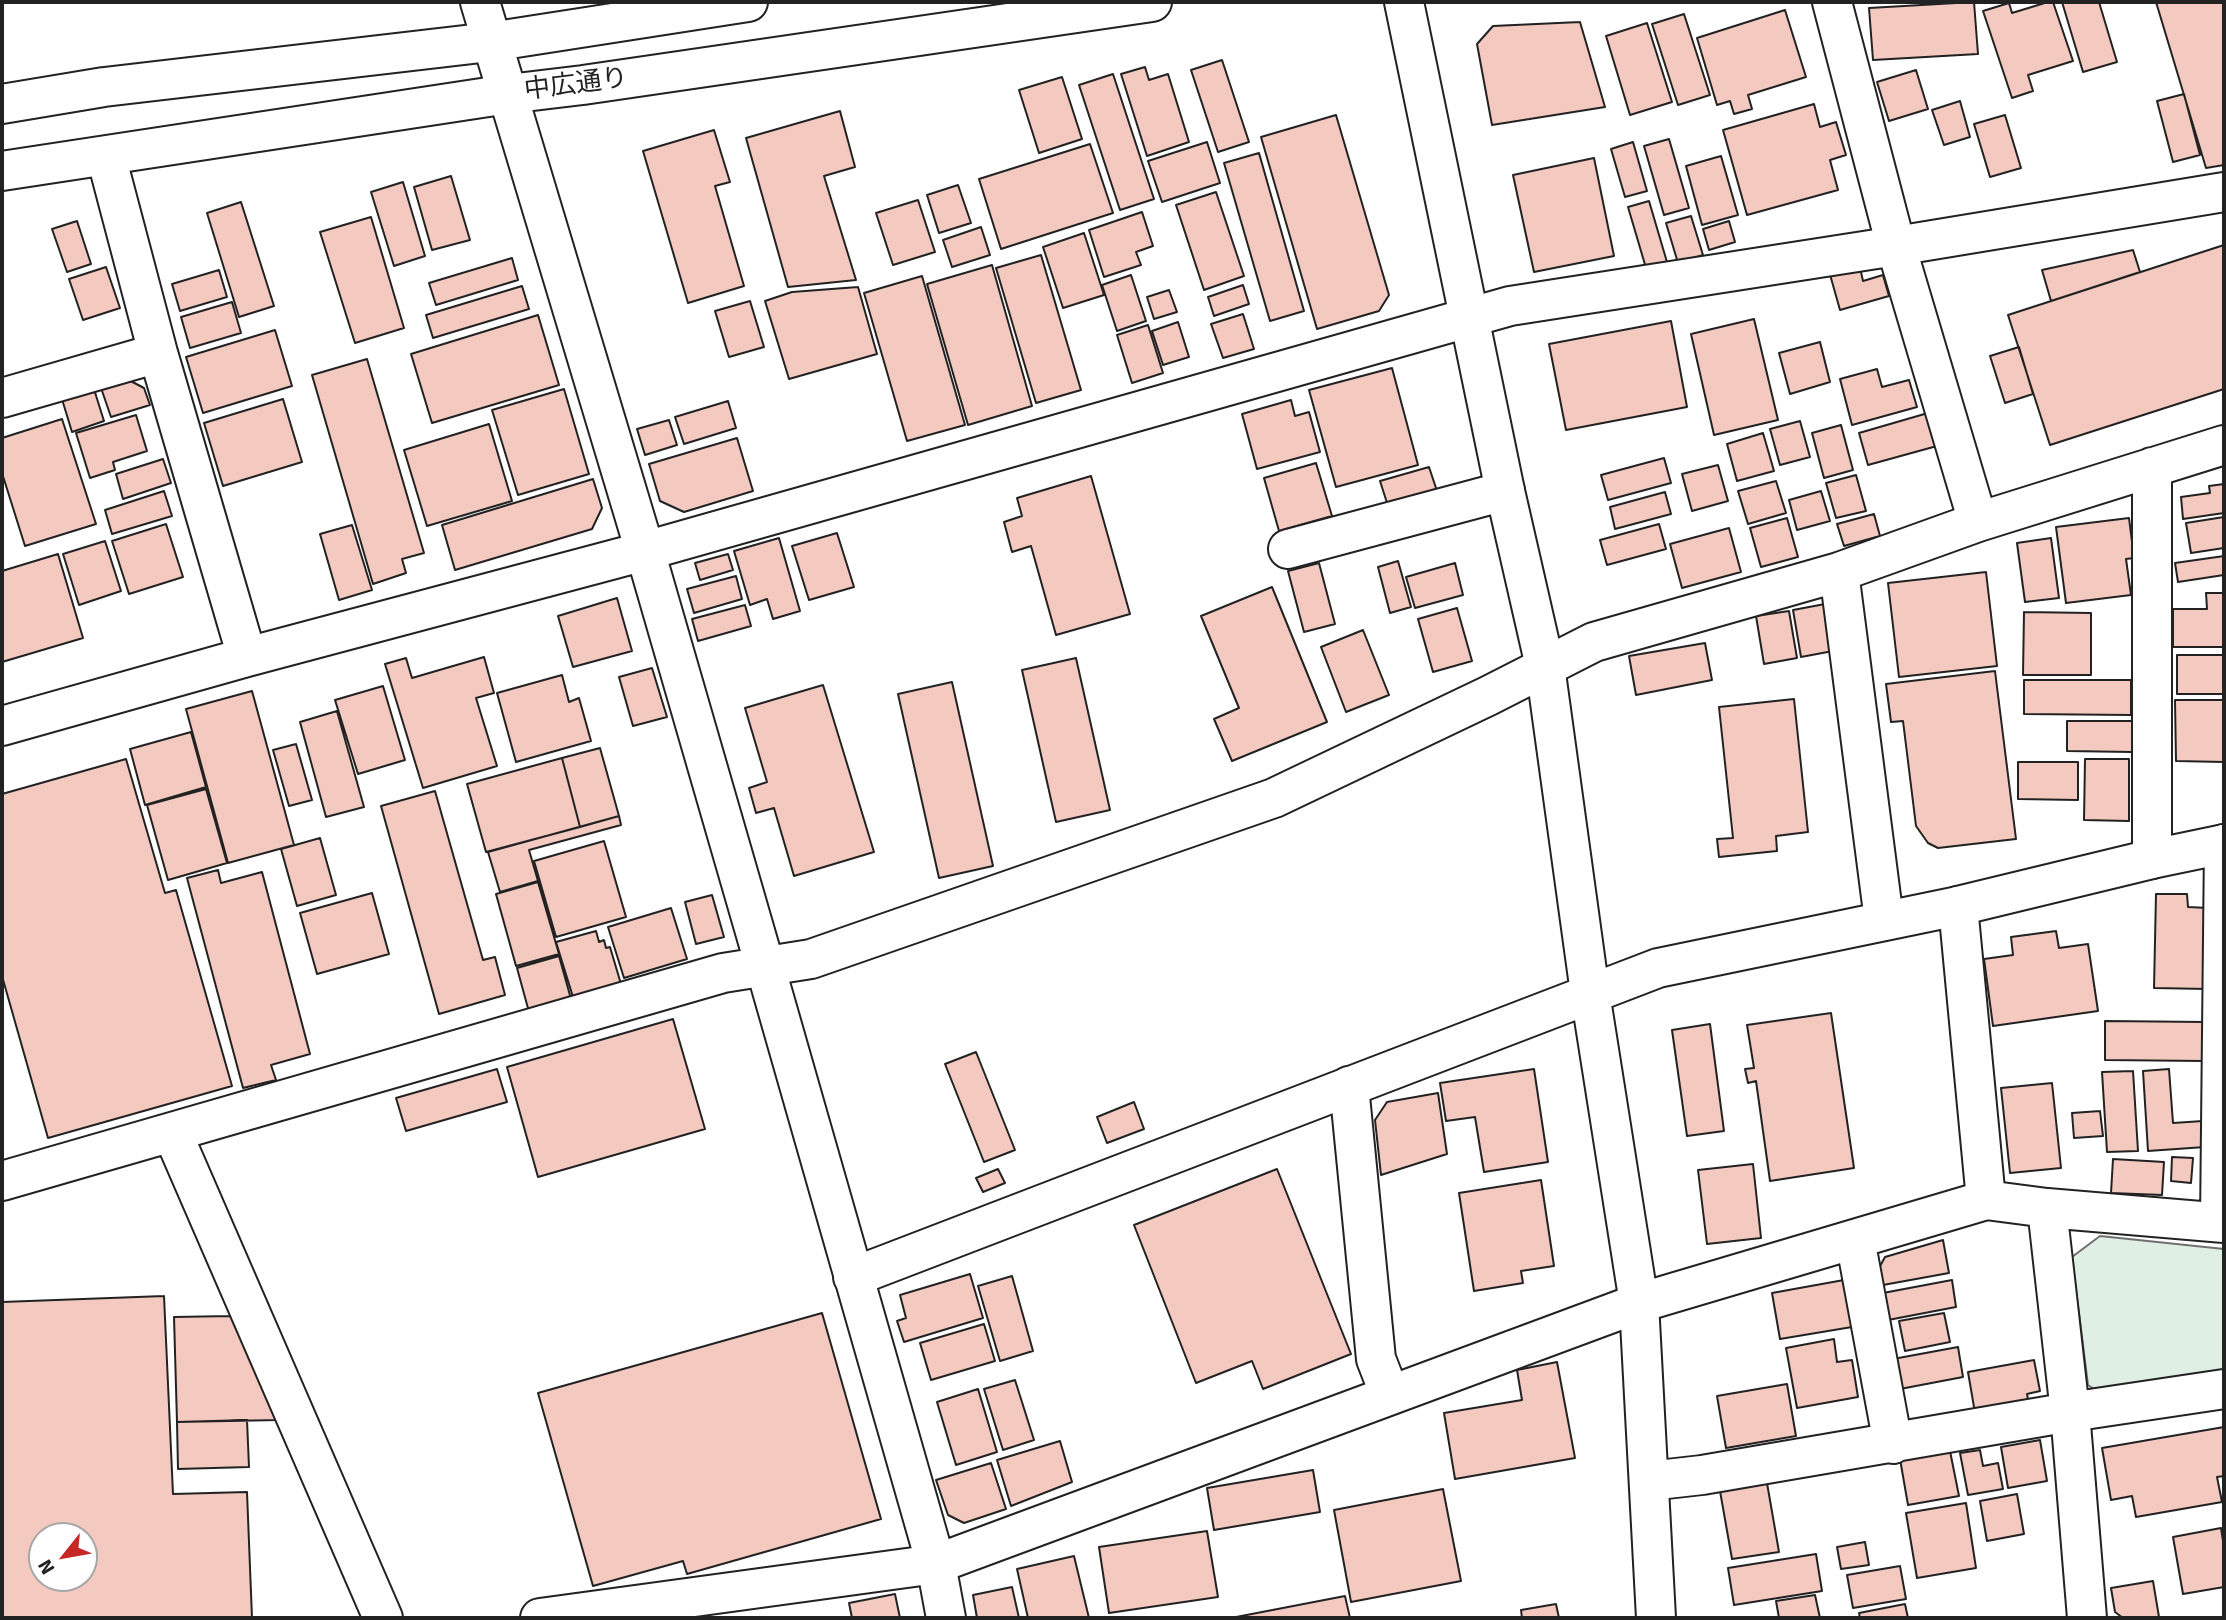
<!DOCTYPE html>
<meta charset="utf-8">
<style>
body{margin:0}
#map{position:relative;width:2226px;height:1620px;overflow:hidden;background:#fff;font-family:Signika,sans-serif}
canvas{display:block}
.frame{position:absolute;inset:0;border:4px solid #222;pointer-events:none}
.north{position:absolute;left:28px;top:1522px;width:70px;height:70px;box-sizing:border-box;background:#fff;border:2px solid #a7a7a7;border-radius:50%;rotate:239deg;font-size:19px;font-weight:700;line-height:28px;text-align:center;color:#222}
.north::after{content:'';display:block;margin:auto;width:24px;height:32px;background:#c62828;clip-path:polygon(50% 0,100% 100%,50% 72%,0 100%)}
</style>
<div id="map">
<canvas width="2226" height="1620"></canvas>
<div class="frame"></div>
<div class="north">N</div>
</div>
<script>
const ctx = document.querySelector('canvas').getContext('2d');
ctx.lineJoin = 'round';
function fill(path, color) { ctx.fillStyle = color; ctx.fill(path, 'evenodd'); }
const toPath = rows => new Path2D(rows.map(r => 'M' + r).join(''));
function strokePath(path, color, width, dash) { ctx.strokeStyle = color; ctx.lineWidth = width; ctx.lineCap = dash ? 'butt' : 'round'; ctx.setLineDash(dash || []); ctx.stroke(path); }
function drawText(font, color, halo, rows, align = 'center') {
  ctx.font = font + ' Signika,"Noto Sans JP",sans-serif'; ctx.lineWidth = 5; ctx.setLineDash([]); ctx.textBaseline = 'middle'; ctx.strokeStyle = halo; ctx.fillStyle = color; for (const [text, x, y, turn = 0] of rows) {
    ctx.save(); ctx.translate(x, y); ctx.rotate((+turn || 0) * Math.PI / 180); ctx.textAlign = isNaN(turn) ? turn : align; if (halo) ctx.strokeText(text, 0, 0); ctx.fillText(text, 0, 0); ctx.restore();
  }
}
const green = toPath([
 [2100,1236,2224,1249,2224,1377,2104,1396,2088,1385,2072,1257,2100,1236]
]);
fill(green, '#e0efe3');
strokePath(green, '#6f6f6f', 2);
const building = toPath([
 [1974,2,1978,54,1873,60,1869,8,1974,2],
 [2048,2,2053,2,2073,61,2028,75,2033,91,2012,98,1983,11,2009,3,2012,13,2048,2],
 [2062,2,2099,2,2117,62,2083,72,2062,2],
 [2156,2,2224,2,2224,165,2206,168,2156,2],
 [1785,10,1806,77,1748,95,1752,109,1734,114,1730,101,1717,105,1697,38,1785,10],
 [1684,14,1710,95,1678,105,1652,24,1684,14],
 [1580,22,1605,107,1492,125,1477,44,1493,26,1580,22],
 [1647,23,1672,102,1630,115,1606,36,1647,23],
 [1222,60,1249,142,1218,152,1191,70,1222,60],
 [1145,67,1149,80,1168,74,1189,142,1147,156,1121,74,1145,67],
 [1916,70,1928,109,1889,121,1877,82,1916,70],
 [1113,74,1154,199,1120,210,1079,85,1113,74],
 [1062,77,1082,139,1039,153,1019,90,1062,77],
 [2184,94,2200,155,2173,162,2157,101,2184,94],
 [1960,101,1970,137,1944,145,1932,110,1960,101],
 [1814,104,1820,127,1836,122,1846,155,1830,160,1838,190,1747,215,1723,130,1814,104],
 [840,111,855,167,824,176,856,280,788,287,746,138,840,111],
 [1336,115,1389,295,1379,311,1317,329,1261,137,1336,115],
 [2005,115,2021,168,1990,177,1974,124,2005,115],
 [714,130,730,182,715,186,744,286,688,303,643,151,714,130],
 [1669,139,1689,208,1664,215,1644,146,1669,139],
 [1207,142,1220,183,1162,202,1148,161,1207,142],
 [1633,142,1647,191,1625,197,1611,149,1633,142],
 [1090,144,1113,213,1001,249,979,179,1090,144],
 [1259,153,1304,311,1270,321,1224,163,1259,153],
 [1721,156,1738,215,1702,225,1686,166,1721,156],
 [1594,158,1614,256,1534,272,1513,175,1594,158],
 [451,176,470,240,432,250,414,187,451,176],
 [403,182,425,256,394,266,371,192,403,182],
 [958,185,971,223,939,233,927,195,958,185],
 [1216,192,1244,276,1204,290,1176,205,1216,192],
 [918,200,935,252,893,265,876,213,918,200],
 [1649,201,1667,262,1646,268,1628,207,1649,201],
 [241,202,274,306,239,317,207,213,241,202],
 [1142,212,1153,246,1136,252,1141,265,1104,277,1089,230,1142,212],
 [1691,216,1703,255,1678,263,1666,223,1691,216],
 [371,217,404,328,355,343,320,232,371,217],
 [77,221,91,264,67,272,52,229,77,221],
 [1729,221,1735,242,1709,250,1703,229,1729,221],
 [981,227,990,255,952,267,943,240,981,227],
 [1084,233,1104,295,1063,308,1043,247,1084,233],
 [2224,245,2224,389,2050,445,2008,315,2224,245],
 [2133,250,2140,272,2051,301,2042,270,2133,250],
 [1041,255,1081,390,1036,403,996,268,1041,255],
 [512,258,518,280,436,305,429,283,512,258],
 [1859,263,1863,281,1883,275,1889,296,1840,310,1829,271,1859,263],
 [992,265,1032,406,968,425,927,284,992,265],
 [106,267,120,308,83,320,69,279,106,267],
 [219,270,227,297,180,311,172,284,219,270],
 [1131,275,1146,321,1117,331,1102,285,1131,275],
 [922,276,965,425,907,441,864,293,922,276],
 [1243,285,1249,304,1214,316,1208,297,1243,285],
 [522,286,529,309,433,338,426,315,522,286],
 [858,287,877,354,789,379,765,301,792,292,858,287],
 [1169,290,1177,312,1154,319,1147,297,1169,290],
 [750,301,764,347,729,357,715,311,750,301],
 [232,302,241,333,190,348,181,317,232,302],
 [1243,314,1254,349,1223,358,1211,324,1243,314],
 [538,315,559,385,432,423,411,354,538,315],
 [1754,319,1778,420,1714,435,1691,334,1754,319],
 [1671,321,1687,407,1566,430,1549,344,1671,321],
 [1178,322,1189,357,1163,365,1152,331,1178,322],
 [1148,325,1163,373,1132,383,1117,335,1148,325],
 [275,330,292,386,203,413,186,357,275,330],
 [1820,342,1830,382,1790,394,1779,353,1820,342],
 [2019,347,2033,394,2005,403,1990,356,2019,347],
 [367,359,424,553,402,559,406,573,373,584,312,375,367,359],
 [1392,368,1418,465,1336,487,1309,390,1392,368],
 [1877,369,1882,387,1909,380,1917,407,1852,425,1840,379,1877,369],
 [123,377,144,388,150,405,111,417,100,385,123,377],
 [93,386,104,421,72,432,61,396,93,386],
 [564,389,589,474,518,495,492,410,564,389],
 [283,399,302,462,223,486,204,423,283,399],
 [1291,400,1295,416,1309,412,1320,452,1257,469,1242,414,1291,400],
 [728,401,736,428,684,444,675,417,728,401],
 [1928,413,1937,446,1868,465,1859,433,1928,413],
 [136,415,147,451,113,462,115,470,90,478,76,433,136,415],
 [62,419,96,524,25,546,2,473,2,438,62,419],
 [669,420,677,445,645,455,637,429,669,420],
 [1800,421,1810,457,1780,465,1770,429,1800,421],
 [489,424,512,501,427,526,404,450,489,424],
 [1841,425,1853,470,1824,478,1812,433,1841,425],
 [1763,433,1774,471,1737,481,1727,444,1763,433],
 [737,438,753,491,684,512,660,501,649,464,737,438],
 [1664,458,1671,483,1608,500,1601,475,1664,458],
 [163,459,171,483,123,499,116,474,163,459],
 [1316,463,1332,516,1279,531,1264,478,1316,463],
 [1718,465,1728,501,1692,511,1682,474,1718,465],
 [1429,467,1437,491,1388,506,1380,481,1429,467],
 [1856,475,1866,511,1836,518,1826,483,1856,475],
 [1091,476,1130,614,1056,635,1031,546,1012,552,1004,522,1022,516,1017,498,1091,476],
 [593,479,602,508,592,529,455,570,442,525,593,479],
 [1776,481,1786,513,1748,524,1738,491,1776,481],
 [2224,484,2224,513,2183,519,2181,497,2210,493,2209,486,2224,484],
 [164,491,172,516,112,534,105,510,164,491],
 [1821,491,1830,521,1797,530,1789,500,1821,491],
 [1665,492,1671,514,1615,529,1610,507,1665,492],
 [1874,514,1880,536,1844,546,1837,524,1874,514],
 [2224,517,2224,548,2191,553,2186,523,2224,517],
 [1787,518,1798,557,1761,567,1750,528,1787,518],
 [2129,518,2134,558,2126,559,2131,595,2066,603,2056,527,2129,518],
 [166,524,183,577,129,594,112,541,166,524],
 [1659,524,1666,549,1607,565,1600,540,1659,524],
 [352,525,372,590,339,600,320,534,352,525],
 [1729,528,1741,572,1682,588,1670,544,1729,528],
 [837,533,854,587,809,600,792,546,837,533],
 [779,538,800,611,773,619,767,599,750,605,734,551,779,538],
 [2051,538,2059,598,2025,602,2017,543,2051,538],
 [105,541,121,591,79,605,63,554,105,541],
 [58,554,83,638,2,662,2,571,58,554],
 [728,554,733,570,700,580,695,563,728,554],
 [2224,556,2224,575,2178,582,2175,563,2224,556],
 [1398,561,1411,607,1390,613,1378,567,1398,561],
 [1319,563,1335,624,1304,632,1288,571,1319,563],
 [1455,563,1463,595,1415,608,1406,577,1455,563],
 [1986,572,1997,666,1899,677,1888,583,1986,572],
 [736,576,742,599,694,613,687,589,736,576],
 [1272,587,1327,722,1232,761,1214,719,1239,708,1201,616,1272,587],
 [2206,593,2224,593,2224,647,2173,647,2173,609,2207,609,2206,593],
 [617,598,632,651,573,667,558,616,617,598],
 [1825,604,1833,651,1801,657,1793,610,1825,604],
 [745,605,751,626,698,641,692,619,745,605],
 [1457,608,1472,661,1433,672,1418,619,1457,608],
 [1789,611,1797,658,1764,664,1756,616,1789,611],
 [2024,612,2091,613,2091,675,2023,675,2024,612],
 [1363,630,1389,695,1346,712,1321,647,1363,630],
 [1705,643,1712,680,1636,695,1629,656,1705,643],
 [2177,655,2224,655,2224,694,2177,694,2177,655],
 [484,657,494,693,476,698,497,766,423,788,385,664,406,658,412,678,484,657],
 [1076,658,1110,810,1056,822,1022,670,1076,658],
 [652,668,667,717,633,726,619,677,652,668],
 [1995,671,2016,839,1938,848,1928,843,1916,826,1903,721,1891,722,1886,684,1995,671],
 [562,675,569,702,579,698,591,741,516,762,497,693,562,675],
 [2024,680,2131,680,2131,715,2024,714,2024,680],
 [952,682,993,866,939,878,898,694,952,682],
 [823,685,874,852,794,876,774,808,756,813,749,788,767,782,745,708,823,685],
 [383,686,405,760,358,774,335,700,383,686],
 [252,691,294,845,228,863,186,709,252,691],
 [1794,699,1808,832,1776,836,1777,851,1719,857,1717,839,1733,838,1719,707,1794,699],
 [2175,700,2224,700,2224,762,2176,761,2175,700],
 [337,711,364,807,326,817,300,722,337,711],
 [2067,721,2132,721,2132,752,2067,751,2067,721],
 [191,732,206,787,145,805,130,749,191,732],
 [296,744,312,800,289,806,273,750,296,744],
 [600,748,619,816,580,827,562,758,600,748],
 [562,758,580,827,486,852,467,784,562,758],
 [126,759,165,893,176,890,232,1086,48,1138,2,976,2,794,126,759],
 [2085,759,2129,759,2129,821,2084,820,2085,759],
 [2018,762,2078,762,2078,800,2018,799,2018,762],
 [206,789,227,863,168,880,147,805,206,789],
 [435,791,483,960,495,957,505,995,439,1014,381,806,435,791],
 [619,816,621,825,529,850,538,881,500,892,488,852,619,816],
 [320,838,336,895,297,906,281,849,320,838],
 [604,841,626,917,556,937,534,861,604,841],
 [218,870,221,883,262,872,310,1054,271,1065,276,1080,243,1088,187,878,218,870],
 [538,882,559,954,516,966,496,894,538,882],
 [372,893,389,954,317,974,300,913,372,893],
 [2156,894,2187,894,2188,907,2208,908,2207,989,2154,988,2156,894],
 [712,895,724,937,696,944,685,902,712,895],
 [671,908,687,959,624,978,608,927,671,908],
 [596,931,599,942,604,940,606,948,610,947,621,984,573,997,556,942,596,931],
 [2056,931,2059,948,2088,944,2098,1011,1993,1026,1984,959,2013,955,2011,937,2056,931],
 [559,956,571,999,529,1012,517,968,559,956],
 [1831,1013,1854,1168,1770,1181,1756,1081,1748,1083,1745,1069,1754,1068,1747,1025,1831,1013],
 [673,1019,705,1129,538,1177,507,1067,673,1019],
 [2105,1021,2205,1022,2204,1061,2105,1060,2105,1021],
 [1710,1024,1724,1131,1687,1136,1672,1030,1710,1024],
 [976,1052,1015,1150,984,1162,945,1064,976,1052],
 [497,1069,507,1102,406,1131,396,1098,497,1069],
 [1534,1069,1548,1162,1484,1172,1475,1117,1446,1121,1440,1083,1534,1069],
 [2169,1069,2173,1123,2203,1121,2205,1147,2148,1151,2143,1071,2169,1069],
 [2133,1071,2138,1151,2107,1152,2102,1072,2133,1071],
 [2052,1083,2061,1168,2010,1173,2001,1088,2052,1083],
 [1438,1093,1447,1154,1381,1175,1375,1120,1387,1102,1438,1093],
 [1134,1102,1144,1129,1107,1143,1097,1117,1134,1102],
 [2100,1111,2103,1136,2074,1138,2072,1113,2100,1111],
 [2172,1157,2193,1158,2191,1183,2171,1181,2172,1157],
 [2113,1159,2164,1162,2162,1195,2111,1193,2113,1159],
 [1753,1164,1761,1238,1707,1244,1698,1170,1753,1164],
 [998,1169,1005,1183,983,1192,976,1178,998,1169],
 [1277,1169,1351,1354,1263,1389,1252,1361,1196,1383,1134,1225,1277,1169],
 [1541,1180,1554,1266,1521,1271,1523,1283,1474,1291,1459,1193,1541,1180],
 [1943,1240,1949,1273,1883,1285,1879,1268,1885,1257,1943,1240],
 [970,1274,983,1318,904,1342,897,1321,906,1318,900,1295,970,1274],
 [1012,1276,1033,1351,1000,1361,978,1286,1012,1276],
 [1844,1280,1852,1327,1780,1339,1772,1293,1844,1280],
 [1952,1280,1956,1307,1888,1320,1883,1293,1952,1280],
 [164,1296,173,1494,247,1492,252,1618,2,1618,2,1302,164,1296],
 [42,1536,84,1536,84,1578,42,1578,42,1536],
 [822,1313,881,1519,687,1574,683,1561,593,1586,538,1393,822,1313],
 [1944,1313,1950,1342,1905,1351,1899,1321,1944,1313],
 [231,1316,279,1420,177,1422,174,1317,231,1316],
 [984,1324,995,1361,931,1380,920,1343,984,1324],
 [1834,1339,1837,1362,1852,1360,1858,1397,1797,1408,1786,1348,1834,1339],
 [1958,1347,1963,1377,1900,1389,1893,1359,1958,1347],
 [2034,1360,2040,1391,2027,1394,2029,1404,1975,1413,1968,1372,2034,1360],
 [1557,1362,1575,1458,1455,1479,1444,1413,1522,1400,1517,1370,1557,1362],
 [1015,1380,1034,1440,1003,1450,984,1389,1015,1380],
 [1787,1384,1796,1436,1726,1448,1717,1396,1787,1384],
 [978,1389,997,1452,956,1465,937,1402,978,1389],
 [247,1420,249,1467,178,1469,177,1422,247,1420],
 [2224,1427,2224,1476,2217,1477,2222,1502,2136,1517,2132,1496,2111,1500,2102,1448,2224,1427],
 [2040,1440,2047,1481,2008,1488,2001,1447,2040,1440],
 [1060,1441,1072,1482,1011,1506,997,1460,1060,1441],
 [1980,1450,1983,1466,1998,1463,2003,1489,1968,1495,1960,1453,1980,1450],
 [1950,1451,1959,1496,1908,1505,1900,1459,1950,1451],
 [991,1463,1006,1509,964,1523,948,1515,936,1480,991,1463],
 [1313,1470,1320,1512,1214,1530,1207,1488,1313,1470],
 [1767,1483,1779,1552,1732,1559,1720,1491,1767,1483],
 [1443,1489,1461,1581,1351,1602,1334,1510,1443,1489],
 [2017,1494,2024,1534,1987,1541,1980,1501,2017,1494],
 [1966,1503,1976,1568,1917,1578,1906,1513,1966,1503],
 [2221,1528,2224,1547,2224,1587,2183,1594,2173,1537,2221,1528],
 [1207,1531,1218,1597,1109,1613,1099,1547,1207,1531],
 [1865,1542,1869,1565,1841,1569,1837,1547,1865,1542],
 [1816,1554,1822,1591,1734,1605,1728,1568,1816,1554],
 [1074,1556,1089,1618,1028,1618,1017,1569,1074,1556],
 [1900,1566,1906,1599,1853,1608,1847,1575,1900,1566],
 [2153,1581,2159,1617,2123,1618,2115,1612,2111,1588,2153,1581],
 [1012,1587,1019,1618,977,1618,973,1595,1012,1587],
 [895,1594,900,1618,852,1618,849,1603,895,1594],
 [1815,1595,1820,1618,1779,1618,1776,1601,1815,1595],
 [1345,1596,1350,1618,1231,1618,1345,1596],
 [1556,1604,1559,1618,1522,1618,1521,1610,1556,1604],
 [1905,1604,1908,1618,1860,1618,1859,1613,1905,1604]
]);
fill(building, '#f3c9c0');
strokePath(building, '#222', 2);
const minor = toPath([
 [480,2,645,551,765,966,936,1564,946,1618],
 [1832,2,1896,246,1978,522],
 [106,156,158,353,247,657],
 [2,398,158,353],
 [2152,467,2152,859],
 [1288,549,1505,491],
 [1839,572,1884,920],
 [2,726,247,657,645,551,1510,306,1896,246,2224,192],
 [1958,906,1986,1200],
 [1349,1086,1376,1359,1390,1395],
 [172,1132,383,1618],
 [2,1181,723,973,811,959,1274,798,1488,696,1594,642,1839,572,1978,522,2224,445],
 [2047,1208,2070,1412,2087,1618],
 [2220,1222,2224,844],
 [1855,1239,1893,1444],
 [1649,1481,1702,1475,2070,1412,2224,1389],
 [540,1618,936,1564,1639,1303,1986,1200,2047,1208,2224,1223]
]);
const tertiary = toPath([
 [1404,2,1505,491,1545,666,1590,993,1639,1303,1656,1618],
 [2,104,104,87,490,42,748,2],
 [2,171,508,94,583,85,1152,2],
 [853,1277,1658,968,1958,906,2152,859,2224,844]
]);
strokePath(minor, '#222', 42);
strokePath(tertiary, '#222', 42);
strokePath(minor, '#fff', 38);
strokePath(tertiary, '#fff', 38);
drawText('26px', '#222', '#fff', [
 ["中広通り",576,85,-7]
]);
</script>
